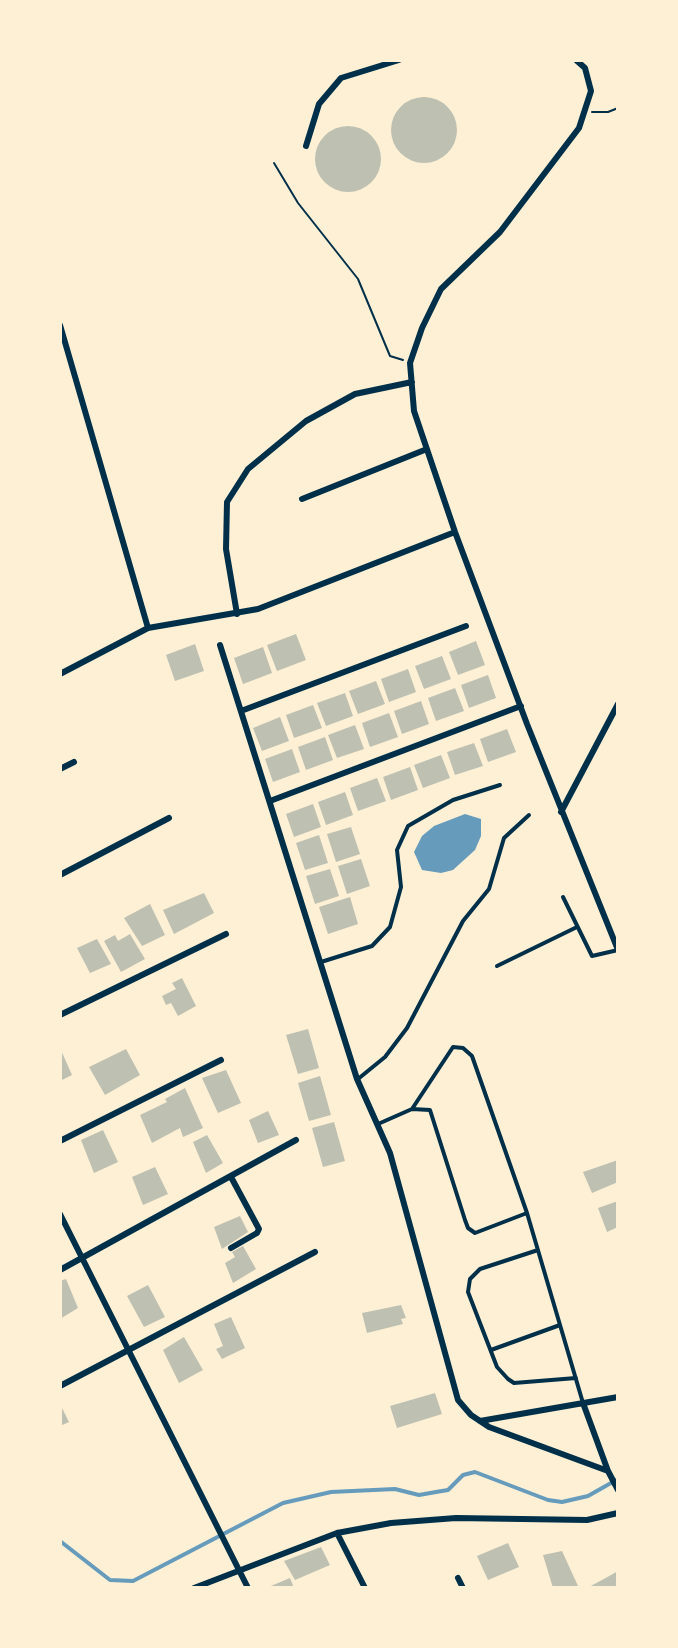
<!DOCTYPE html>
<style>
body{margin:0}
#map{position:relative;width:678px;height:1648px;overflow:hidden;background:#fdf0d5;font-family:"PT Sans",sans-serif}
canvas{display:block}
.frame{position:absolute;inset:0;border:62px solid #fdf0d5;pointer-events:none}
</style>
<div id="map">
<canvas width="678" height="1648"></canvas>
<div class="frame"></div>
</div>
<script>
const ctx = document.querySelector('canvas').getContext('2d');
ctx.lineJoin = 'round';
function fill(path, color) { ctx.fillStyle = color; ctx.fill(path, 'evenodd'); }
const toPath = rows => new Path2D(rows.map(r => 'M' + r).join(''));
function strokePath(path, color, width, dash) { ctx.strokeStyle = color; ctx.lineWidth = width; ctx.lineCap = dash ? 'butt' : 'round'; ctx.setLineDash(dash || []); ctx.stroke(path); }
fill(toPath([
 [465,814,481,819,481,836,475,850,453,870,441,873,422,870,414,852,422,836,434,826]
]), '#669bbc');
strokePath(toPath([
 [60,1541,110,1580,133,1581,283,1503,331,1492,395,1489,419,1495,436,1492,448,1490,463,1475,475,1472,548,1500,562,1502,588,1496,618,1479]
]), '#669bbc', 4);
fill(toPath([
 '391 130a33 33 0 1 1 66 0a33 33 0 1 1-66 0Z',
 '315 159a33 33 0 1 1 66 0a33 33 0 1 1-66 0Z',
 [296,634,306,660,277,671,267,645],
 [476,641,485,665,458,675,449,652],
 [195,644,204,671,175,681,166,655],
 [263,647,272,673,243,684,234,658],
 [442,656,451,679,424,689,415,666],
 [408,669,416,692,389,702,381,679],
 [488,675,496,698,469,708,461,685],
 [376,681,385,704,358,714,349,691],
 [455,688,464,711,436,721,428,698],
 [345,693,353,716,326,726,317,703],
 [421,701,429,724,402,734,394,711],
 [313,705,322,728,294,738,286,715],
 [389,713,398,737,370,747,362,723],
 [280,717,289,741,262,751,253,728],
 [355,725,364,749,337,758,328,735],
 [507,729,516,752,488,762,480,739],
 [325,737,333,760,306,770,298,747],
 [474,743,483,766,455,775,447,752],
 [292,749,300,772,273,782,265,759],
 [441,755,450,778,423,788,414,765],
 [410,767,418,790,391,800,383,777],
 [377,778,386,801,358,811,350,788],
 [345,792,353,815,326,825,318,802],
 [313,804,321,827,294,837,286,814],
 [351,827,360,854,336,862,327,834],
 [319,835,328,863,305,870,296,843],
 [361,859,370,886,347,894,338,866],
 [330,869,339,896,315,904,306,876],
 [204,893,214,913,174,934,163,910],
 [350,897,358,924,328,934,319,907],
 [150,904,165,935,142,946,124,918],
 [130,934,145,959,121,972,104,941,115,935,118,941],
 [97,939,111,964,90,973,77,948],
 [182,978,196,1006,178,1016,171,1003,166,1005,162,996,176,989,172,983],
 [308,1029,319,1068,298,1074,286,1035],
 [60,1048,72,1075,60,1081],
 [126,1049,140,1075,105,1095,89,1067],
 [226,1070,241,1103,218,1113,202,1078],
 [320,1076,331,1115,309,1121,298,1083],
 [185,1088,203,1128,183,1137,180,1128,152,1143,140,1115,167,1102,165,1099],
 [268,1111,279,1135,258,1143,249,1120],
 [334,1122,345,1161,323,1167,312,1128],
 [103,1130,118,1162,94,1173,81,1140],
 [207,1135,223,1163,206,1173,193,1142],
 [618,1160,618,1182,592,1193,583,1172],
 [155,1167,168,1194,143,1205,132,1177],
 [618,1201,618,1227,607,1232,598,1208],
 [240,1216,248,1232,222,1249,214,1227],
 [243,1246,256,1269,233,1283,225,1263,235,1257,232,1252],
 [66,1279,78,1308,60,1319,60,1281],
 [148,1285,165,1317,144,1327,127,1296],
 [401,1305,406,1318,401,1319,403,1324,367,1333,362,1313],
 [231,1317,245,1348,222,1359,216,1349,223,1346,214,1324],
 [184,1337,203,1370,179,1383,163,1350],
 [435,1393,442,1414,397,1428,390,1406],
 [60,1404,69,1422,60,1426],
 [508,1543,519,1567,488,1580,477,1556],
 [321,1547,330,1565,295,1580,284,1561],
 [562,1551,578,1586,553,1588,543,1555],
 [618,1571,618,1588,587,1588,602,1580],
 [290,1578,294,1588,266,1588]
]), '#bec0b2');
strokePath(toPath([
 [592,112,608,112,618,108],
 [274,163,298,203,358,279,390,356,403,360]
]), '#003049', 2);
strokePath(toPath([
 [563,897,592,956,618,950],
 [321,962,372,946,390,927,401,887,397,850,408,826,453,800,500,785],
 [497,966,577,927],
 [358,1079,385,1057,407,1028,463,921,489,889,504,838,529,815],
 [412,1109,453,1047,463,1048,472,1056,527,1213,583,1403],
 [378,1124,412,1109,430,1110,465,1220,468,1228,475,1233,527,1213],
 [538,1250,480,1269,470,1279,468,1292,497,1367,508,1379,514,1383,576,1378],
 [491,1350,560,1325]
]), '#003049', 4);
strokePath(toPath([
 [576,60,585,68,591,91,579,128,500,232,441,289,422,328,410,363,414,411,455,532,527,724,618,950],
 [306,146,319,104,341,78,399,60],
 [60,325,148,628],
 [302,499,427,449],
 [237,614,226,549,227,502,248,469,306,421,355,394,412,382],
 [220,645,357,1079,390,1153,458,1400,471,1415,489,1427,608,1471],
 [60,674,148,628,258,609,455,532],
 [241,711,466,626],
 [60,769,74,762],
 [270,801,521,706],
 [561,812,618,704],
 [60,875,169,818],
 [60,1015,226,934],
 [60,1141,221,1060],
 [231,1177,259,1229,257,1233,231,1248],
 [60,1214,248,1588],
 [60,1270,296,1140],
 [60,1386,315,1252],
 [583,1403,608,1471,618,1490],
 [480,1421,618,1397],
 [337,1533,365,1588],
 [458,1578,463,1588],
 [194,1588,337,1533,391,1523,456,1518,587,1520,618,1513]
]), '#003049', 6);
</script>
